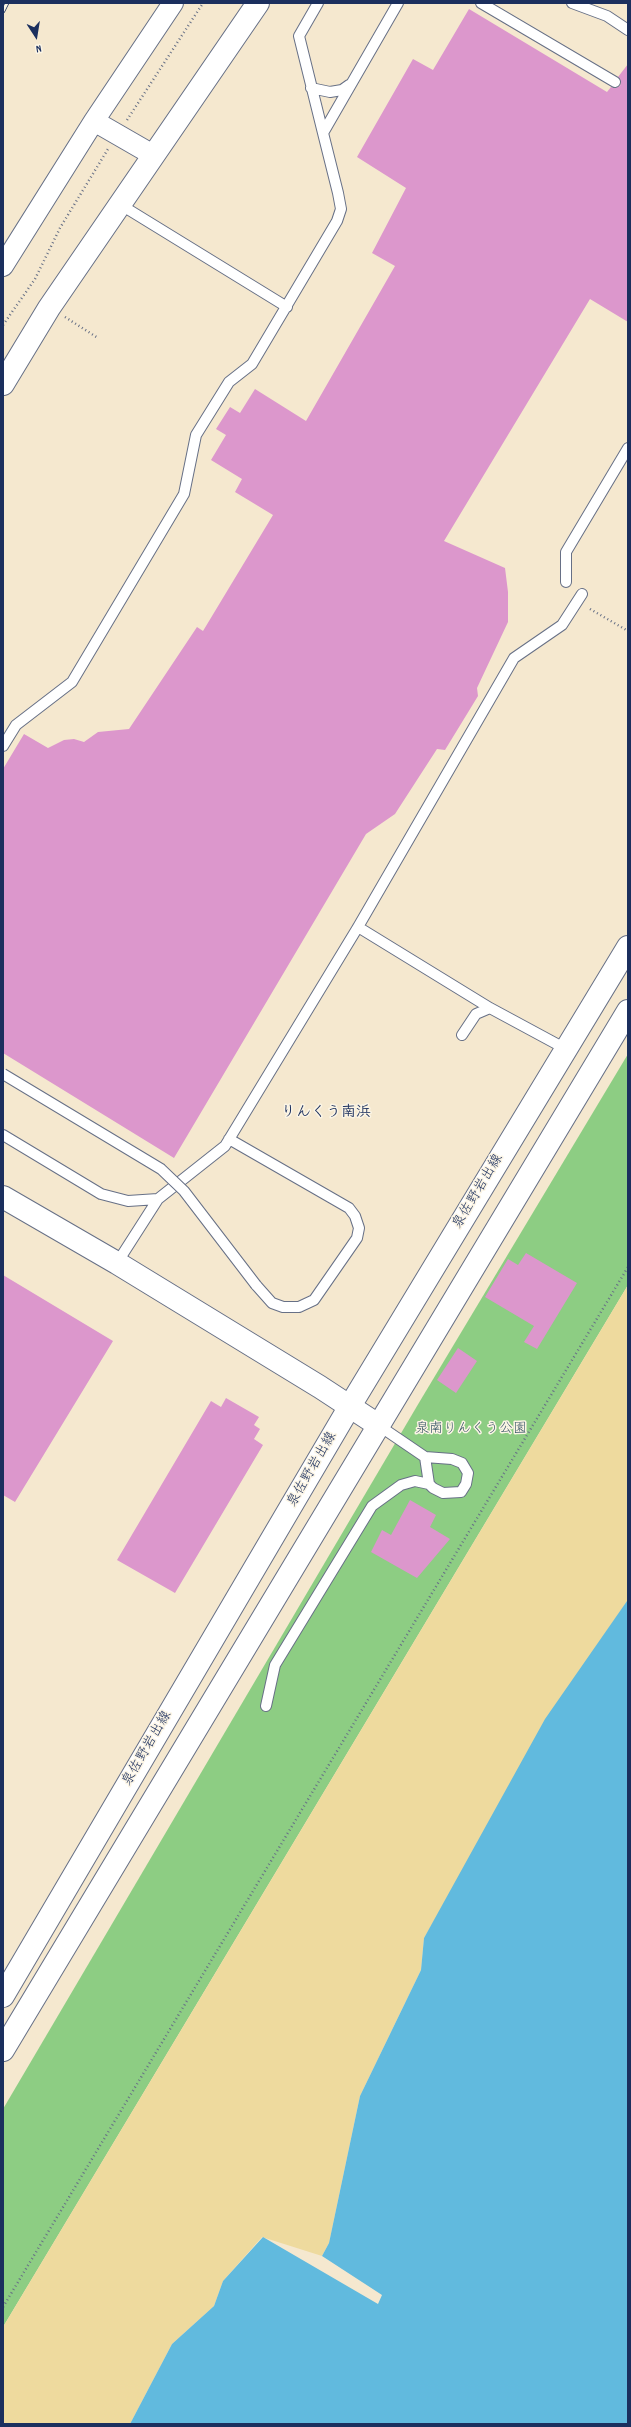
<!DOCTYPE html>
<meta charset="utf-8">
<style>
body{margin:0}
#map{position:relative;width:631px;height:2427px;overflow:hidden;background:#f5e8cf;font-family:Dekko,sans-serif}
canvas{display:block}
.frame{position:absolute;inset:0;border:4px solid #1b2f5e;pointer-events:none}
.north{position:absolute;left:16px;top:16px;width:40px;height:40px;-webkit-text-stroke:3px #fcf5e5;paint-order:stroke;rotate:168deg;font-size:11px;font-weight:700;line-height:16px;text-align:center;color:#1b2f5e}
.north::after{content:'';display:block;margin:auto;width:14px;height:18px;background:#1b2f5e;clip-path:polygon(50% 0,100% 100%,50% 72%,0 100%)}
</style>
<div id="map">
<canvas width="631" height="2427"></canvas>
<div class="frame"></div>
<div class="north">N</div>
</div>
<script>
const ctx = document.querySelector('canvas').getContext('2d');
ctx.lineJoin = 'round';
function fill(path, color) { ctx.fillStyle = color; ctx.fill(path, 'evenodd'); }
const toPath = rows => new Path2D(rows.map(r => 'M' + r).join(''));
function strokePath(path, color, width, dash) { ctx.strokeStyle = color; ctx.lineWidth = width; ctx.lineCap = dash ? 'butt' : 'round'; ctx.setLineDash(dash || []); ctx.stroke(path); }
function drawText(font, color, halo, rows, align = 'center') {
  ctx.font = font + ' Dekko,"Klee One",sans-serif'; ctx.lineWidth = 3; ctx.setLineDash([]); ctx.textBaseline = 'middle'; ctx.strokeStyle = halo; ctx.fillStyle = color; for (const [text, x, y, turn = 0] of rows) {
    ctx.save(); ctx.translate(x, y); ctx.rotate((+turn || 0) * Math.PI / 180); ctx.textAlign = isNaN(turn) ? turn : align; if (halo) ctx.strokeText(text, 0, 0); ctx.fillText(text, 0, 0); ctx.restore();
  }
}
fill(toPath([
 [628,1054,628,1285,3,2327,3,2109,420,1401]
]), '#8dcd83');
fill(toPath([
 [628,1285,628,1600,588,1659,424,1938,421,1970,360,2096,329,2243,322,2256,262,2237,223,2281,214,2306,172,2344,130,2424,3,2424,3,2327]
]), '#eeda9e');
fill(toPath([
 [627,1601,628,2424,130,2424,172,2344,214,2306,223,2281,263,2237,378,2304,382,2295,322,2256,329,2243,360,2096,421,1970,424,1938,545,1719]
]), '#61bade');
fill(toPath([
 [469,9,607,92,611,87,615,88,620,86,621,82,618,77,628,64,628,322,590,299,444,541,505,568,508,592,508,622,477,688,478,696,445,750,437,749,395,814,366,834,174,1158,3,1053,3,769,24,734,48,748,64,740,74,739,84,742,98,732,129,729,197,627,203,631,273,515,235,492,242,479,211,460,226,435,216,429,230,407,240,413,255,389,306,421,395,266,372,253,406,188,357,157,413,59,433,70],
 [526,1253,577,1283,537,1349,524,1342,534,1326,485,1297,508,1259,518,1265],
 [3,1275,113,1341,15,1502,3,1495],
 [458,1348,477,1361,456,1393,437,1380],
 [226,1398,259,1417,254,1425,260,1429,254,1439,263,1445,175,1593,117,1560,211,1401,221,1407],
 [410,1500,436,1515,430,1527,450,1539,417,1578,371,1552,382,1530,391,1535]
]), '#dc97cc');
const lane = toPath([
 [318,3,299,36,323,133],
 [481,3,615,82],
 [572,3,607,16,628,30],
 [311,88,330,92,342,90,349,85],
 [121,205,287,307],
 [566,582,566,552,628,448],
 [3,746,16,725,72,682,184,494,196,435,229,382,252,364,337,221,341,209,338,193,323,133,398,3],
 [358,927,490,1008,566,1049],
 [462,1035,476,1014,490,1008],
 [3,1135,101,1194,128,1201,158,1199],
 [229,1139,349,1208,355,1216,359,1228,357,1238,314,1300,299,1307,283,1307,272,1303,256,1285],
 [117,1263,158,1199,225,1146,358,927,514,658,562,625,582,594],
 [378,1425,425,1457,452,1459,462,1463,468,1473,466,1484,461,1492,443,1493,433,1488,429,1484,425,1457],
 [266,1706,275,1665,372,1506,401,1485,415,1481,429,1484]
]);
const street = toPath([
 [94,121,153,155],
 [3,266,94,121,173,3]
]);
const secondary = toPath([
 [3,384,49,308,258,3],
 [3,1197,117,1263,320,1387,378,1425]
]);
const primary = toPath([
 [3,1996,350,1406,628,947],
 [3,2050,628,1011]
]);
strokePath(lane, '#677086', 12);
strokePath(street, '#677086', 22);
strokePath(secondary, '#677086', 24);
strokePath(primary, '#677086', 24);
strokePath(toPath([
 [127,120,203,3],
 [65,317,98,338],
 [3,325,35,279,60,228,108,149],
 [590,609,628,631],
 [3,2307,628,1267]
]), '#677086', 2.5, [1, 3]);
strokePath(lane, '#fff', 10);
strokePath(street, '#fff', 20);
strokePath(secondary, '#fff', 22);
strokePath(primary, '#fff', 22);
const rail = toPath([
 [3,11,7,3]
]);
strokePath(rail, '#1b2f5e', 4.5);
strokePath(rail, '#fcf5e5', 3, [9]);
const laneBridge = toPath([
 [3,1074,161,1169,184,1191,256,1285]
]);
strokePath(laneBridge, '#677086', 12, []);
strokePath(laneBridge, '#fff', 10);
drawText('14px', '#1b2f5e', '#fcf5e5', [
 ["泉佐野岩出線",479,1192,-59],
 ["泉佐野岩出線",313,1470,-60],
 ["泉佐野岩出線",148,1749,-60]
]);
drawText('14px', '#385667', '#fcf5e5', [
 ["泉南りんくう公園",471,1430]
]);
drawText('bold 15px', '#1b2f5e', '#fcf5e5', [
 ["りんくう南浜",326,1114]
]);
</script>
